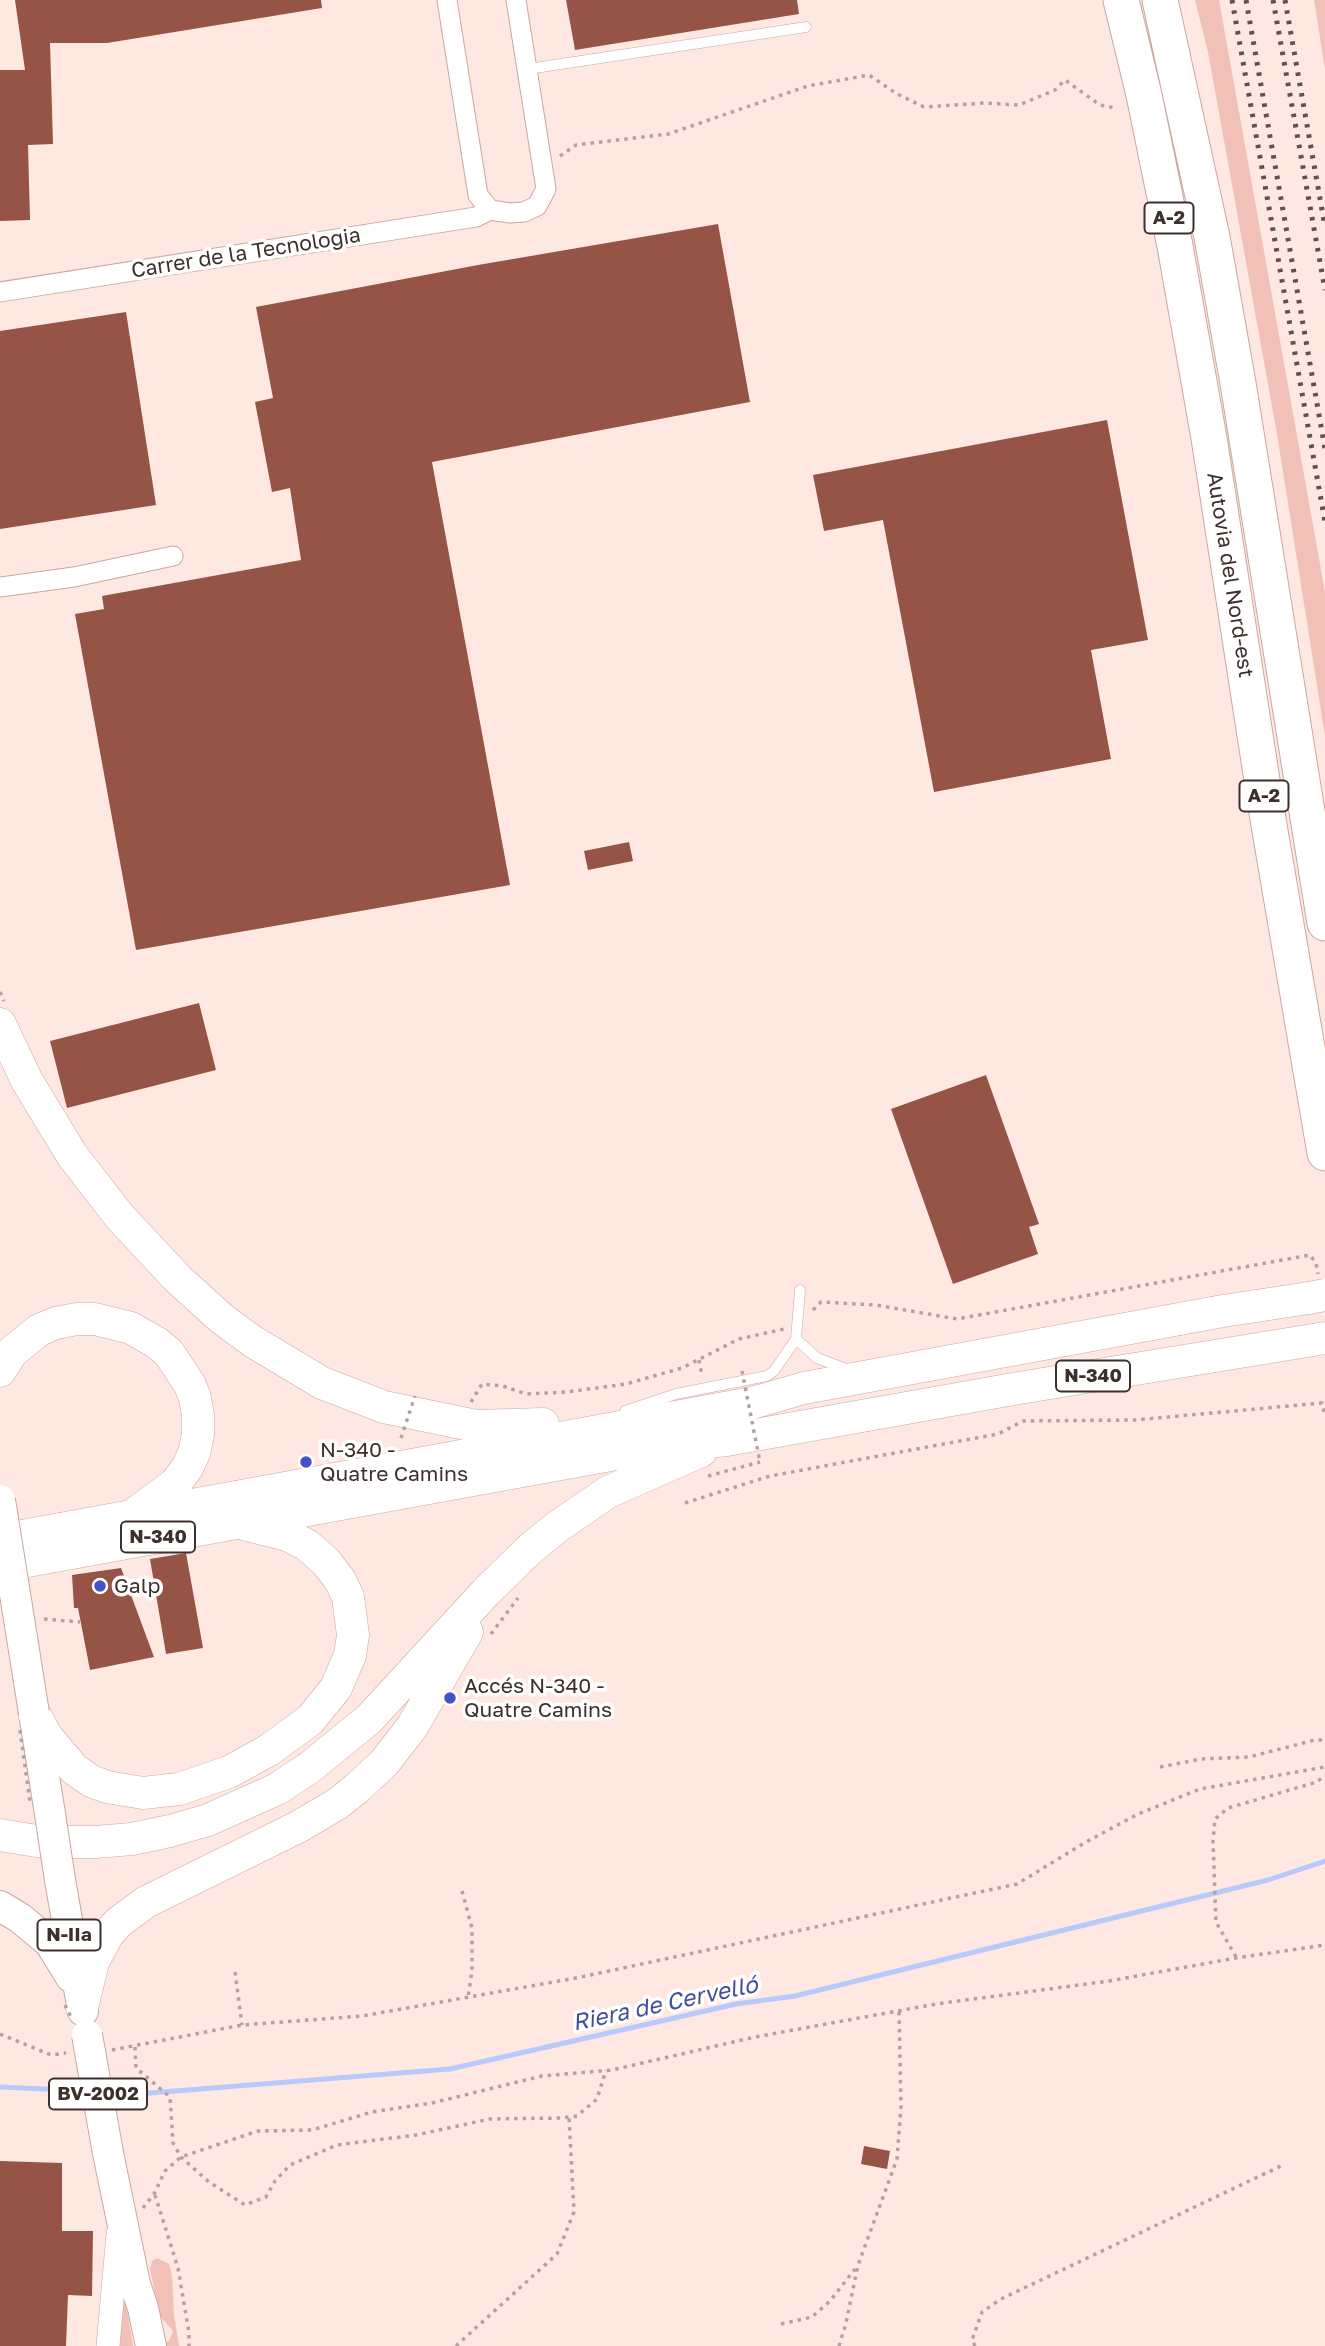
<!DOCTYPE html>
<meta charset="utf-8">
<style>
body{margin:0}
canvas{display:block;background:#ffe8e2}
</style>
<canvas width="1325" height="2346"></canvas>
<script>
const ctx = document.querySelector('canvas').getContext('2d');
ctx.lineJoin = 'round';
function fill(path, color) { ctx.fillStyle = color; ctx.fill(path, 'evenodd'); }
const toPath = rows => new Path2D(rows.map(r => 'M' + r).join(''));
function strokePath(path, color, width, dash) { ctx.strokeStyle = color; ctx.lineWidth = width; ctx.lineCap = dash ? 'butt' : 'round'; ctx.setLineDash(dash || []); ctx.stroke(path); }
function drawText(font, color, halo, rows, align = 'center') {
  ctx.font = font + ' "Golos Text",sans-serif'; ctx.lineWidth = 7; ctx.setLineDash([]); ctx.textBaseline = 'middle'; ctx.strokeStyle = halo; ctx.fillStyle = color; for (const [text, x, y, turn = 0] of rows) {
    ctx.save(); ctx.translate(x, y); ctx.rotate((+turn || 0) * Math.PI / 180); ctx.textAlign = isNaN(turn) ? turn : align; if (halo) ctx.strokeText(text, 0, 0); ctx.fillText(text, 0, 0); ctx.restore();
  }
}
fill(toPath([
 [1195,0,1219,0,1325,592,1325,736,1277,434,1208,52],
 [1314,0,1325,0,1325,69],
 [157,2258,169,2264,172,2276,174,2314,179,2346,166,2346,166,2343,170,2339,173,2331,160,2316,150,2269,152,2261],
 [119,2259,133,2346,116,2346]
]), '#f1c1b7');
strokePath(toPath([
 [0,2087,88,2091],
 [108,2092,150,2093,450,2069,736,2004,795,1996,1268,1880,1325,1861]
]), '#bac9fb', 5);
fill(toPath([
 [15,0,321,0,322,8,107,43,50,43,53,144,28,145,30,220,0,221,0,70,25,70],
 [566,0,797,0,799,14,575,50],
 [718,224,750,402,432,462,510,885,136,950,75,614,104,609,102,596,301,560,290,488,272,492,255,402,273,398,256,307,478,265],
 [126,312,156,505,0,529,0,331],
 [1107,420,1148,640,1091,650,1111,759,934,792,883,520,824,531,813,475],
 [629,842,633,861,588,870,584,851],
 [199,1003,216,1070,67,1108,50,1041],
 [986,1075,1039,1224,1029,1227,1038,1254,953,1284,891,1109],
 [186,1553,203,1648,166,1654,150,1559],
 [121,1568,154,1657,90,1670,78,1608,74,1608,72,1575],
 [864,2146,890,2151,887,2169,861,2164],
 [0,2161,62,2163,62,2231,93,2231,92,2296,68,2295,66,2346,0,2346]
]), '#955446');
const service = toPath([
 [528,69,806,27],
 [796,1339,817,1358,846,1369],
 [625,1411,676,1394,767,1376,774,1371,796,1339,800,1290]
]);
const minor = toPath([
 [447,0,478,195,490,210,510,213,524,212,537,206,546,189,516,0],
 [0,292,476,217,490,210],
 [0,587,74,577,173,556]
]);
const tertiary = toPath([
 [108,2346,118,2234]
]);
const primary = toPath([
 [34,1713,50,1814],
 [60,1880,83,2011],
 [0,1906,20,1918,50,1943,71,1977],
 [108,2153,135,2284,143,2308,151,2346]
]);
const trunk = toPath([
 [0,1024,27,1081,72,1155,120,1217,178,1279,221,1318,252,1341,322,1383,384,1407,476,1426,543,1424],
 [0,1371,12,1352,39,1330,56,1323,77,1319,95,1319,131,1328,157,1343,169,1353,190,1385,195,1398,198,1416,198,1435,194,1453,187,1468,175,1484,137,1512],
 [0,1540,752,1403,804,1388,1223,1311,1309,1298],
 [0,1566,660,1446,727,1440,1019,1388,1325,1338],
 [34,1713,47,1737,74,1769,91,1781,107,1787,143,1793,179,1789,229,1772,269,1750,310,1720,336,1688,350,1655,353,1635,348,1597,340,1580,326,1562,307,1545,287,1535,247,1525],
 [0,1835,43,1842,95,1842,132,1839,170,1831,208,1820,277,1789,309,1768,369,1719,486,1592,530,1549,557,1527,608,1492,701,1451],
 [82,2008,93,1962,108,1934,119,1922,146,1902,298,1827,337,1804,356,1789,384,1763,412,1727,467,1632]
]);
const motorway = toPath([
 [1121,0,1144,95,1175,246,1209,438,1268,819,1325,1153],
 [1160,0,1212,237,1238,383,1325,923]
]);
strokePath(service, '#cba79f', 11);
strokePath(minor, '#cba79f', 21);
strokePath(tertiary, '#cba79f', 24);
strokePath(primary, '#cba79f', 32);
strokePath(trunk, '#cba79f', 33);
strokePath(motorway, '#cba79f', 37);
strokePath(toPath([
 [560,156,576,145,668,134,808,86,869,75,897,94,924,107,985,103,1019,105,1055,90,1065,80,1100,105,1116,108],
 [0,992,4,1001],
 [813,1310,821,1302,876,1305,957,1319,1310,1255,1316,1263,1318,1274],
 [699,1360,702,1376],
 [471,1402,482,1384,503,1386,526,1394,566,1392,626,1384,682,1368,739,1339,784,1329],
 [708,1476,760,1462],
 [685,1503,770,1476,998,1434,1023,1421,1135,1420,1322,1403,1325,1416],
 [44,1619,80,1622],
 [491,1634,518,1598],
 [1160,1767,1201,1759,1249,1757,1315,1740,1325,1740],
 [462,1891,472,1928,472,1971,468,1997],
 [1236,1957,1216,1922,1213,1841,1215,1819,1228,1808,1317,1782,1325,1775],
 [235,1972,242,2025],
 [0,2034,51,2055,66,2053],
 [135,2047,136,2068,170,2097,173,2143,181,2157,209,2182,245,2205,266,2197,275,2181,290,2165,337,2145,416,2135,490,2119,561,2118,577,2116,597,2099,606,2070],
 [112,2050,242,2025,362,2016,576,1978,1017,1884,1086,1842,1138,1814,1200,1789,1325,1767],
 [155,2195,178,2268,189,2333,189,2346],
 [143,2208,154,2194,165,2171,181,2157,258,2131,312,2130,372,2112,432,2103,542,2076,612,2070,755,2037,936,2004,1109,1981,1236,1958,1325,1945],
 [781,2324,812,2317,830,2301,855,2269],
 [456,2346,557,2254,574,2212,569,2117],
 [839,2346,846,2323,858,2265,897,2159,901,2107,899,2011],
 [975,2346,972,2340,982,2312,1001,2299,1283,2165]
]), '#b5a19d', 3.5, [3.5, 5]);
strokePath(service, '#fff', 10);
strokePath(minor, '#fff', 19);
strokePath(tertiary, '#fff', 23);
strokePath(primary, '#fff', 30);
strokePath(trunk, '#fff', 32);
strokePath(motorway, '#fff', 35);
strokePath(toPath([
 [1232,0,1325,522],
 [1246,0,1325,449],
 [1273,0,1325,290],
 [1285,0,1325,227]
]), '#61514e', 5, [3.5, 7]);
const primaryBridge = toPath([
 [0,1500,34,1713],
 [50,1814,60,1880],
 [87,2035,108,2153]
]);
const trunkBridge = toPath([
 [1309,1298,1325,1295]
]);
strokePath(primaryBridge, '#cba79f', 32, []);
strokePath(trunkBridge, '#cba79f', 33, []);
strokePath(toPath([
 [742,1371,760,1462],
 [401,1438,415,1396],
 [20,1730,30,1802],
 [65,2005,71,2017]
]), '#b5a19d', 3.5, [3.5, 5]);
strokePath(primaryBridge, '#fff', 30);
strokePath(trunkBridge, '#fff', 32);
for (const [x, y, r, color] of [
 [306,1462,7,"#4353c7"],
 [100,1586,7,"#4353c7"],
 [450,1698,7,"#4353c7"]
]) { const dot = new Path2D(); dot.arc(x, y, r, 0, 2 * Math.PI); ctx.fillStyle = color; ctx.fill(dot); strokePath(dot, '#fff', 2.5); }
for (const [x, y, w] of [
 [1169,218,49],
 [1264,796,49],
 [1093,1376,74],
 [158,1537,74],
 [69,1935,63],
 [98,2094,98]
]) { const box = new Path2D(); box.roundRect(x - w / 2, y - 15.5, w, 31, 5); ctx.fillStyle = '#fff'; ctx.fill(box); strokePath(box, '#3d2f2c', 2); }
drawText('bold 19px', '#3d2f2c', null, [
 ["A-2",1169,218],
 ["A-2",1264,796],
 ["N-340",1093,1376],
 ["N-340",158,1537],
 ["N-IIa",69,1935],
 ["BV-2002",98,2094]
]);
drawText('21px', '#3d2f2c', '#fff', [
 ["Carrer de la Tecnologia",246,253,-9],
 ["Autovia del Nord-est",1230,575,81]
]);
drawText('21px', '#3d2f2c', '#fff', [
 ["N-340 -",320,1450],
 ["Quatre Camins",320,1474],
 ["Galp",114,1586],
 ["Accés N-340 -",464,1686],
 ["Quatre Camins",464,1710]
], 'left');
drawText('italic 23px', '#414f99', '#fff', [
 ["Riera de Cervelló",665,2004,-12]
]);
</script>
